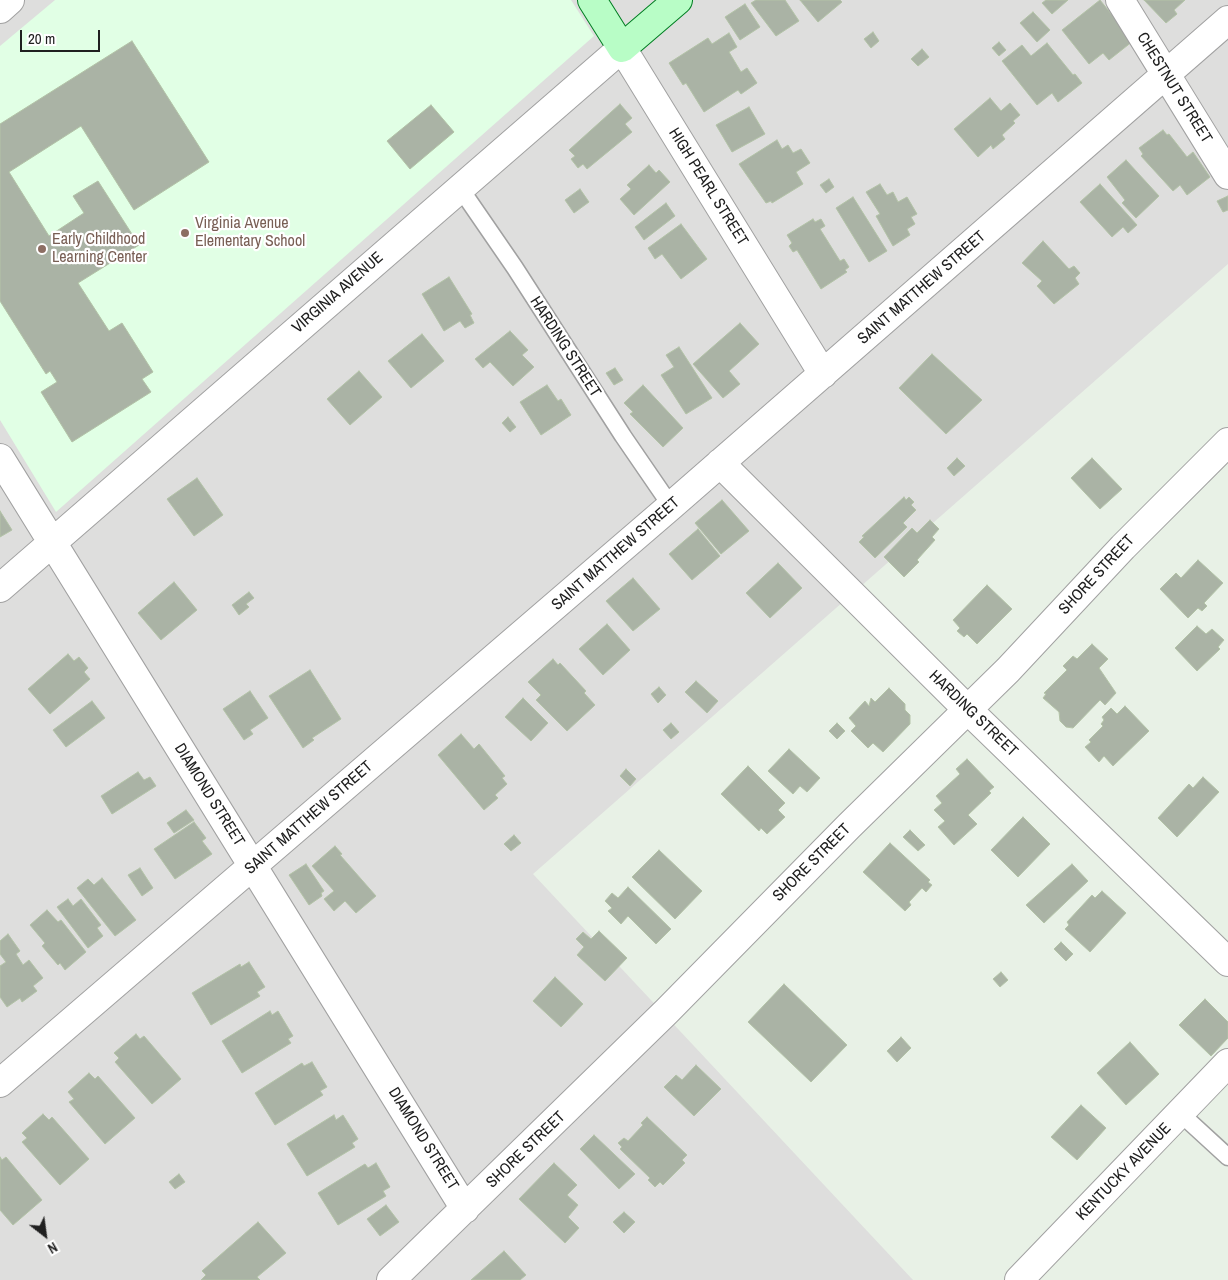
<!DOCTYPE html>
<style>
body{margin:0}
#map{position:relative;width:1228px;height:1280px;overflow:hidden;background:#e8f1e6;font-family:"Archivo Narrow",sans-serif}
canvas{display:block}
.north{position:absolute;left:20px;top:1210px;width:50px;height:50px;-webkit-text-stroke:4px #fff;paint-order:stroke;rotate:150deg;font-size:14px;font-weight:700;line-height:20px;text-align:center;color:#202020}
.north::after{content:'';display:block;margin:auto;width:18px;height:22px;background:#202020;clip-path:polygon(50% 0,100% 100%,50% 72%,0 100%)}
.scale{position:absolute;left:20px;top:30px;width:80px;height:22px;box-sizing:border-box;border:2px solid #202020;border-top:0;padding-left:6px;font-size:15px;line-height:18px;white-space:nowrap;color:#202020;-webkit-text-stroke:4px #fff;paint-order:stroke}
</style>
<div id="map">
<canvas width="1228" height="1280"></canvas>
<div class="north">N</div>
<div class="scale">20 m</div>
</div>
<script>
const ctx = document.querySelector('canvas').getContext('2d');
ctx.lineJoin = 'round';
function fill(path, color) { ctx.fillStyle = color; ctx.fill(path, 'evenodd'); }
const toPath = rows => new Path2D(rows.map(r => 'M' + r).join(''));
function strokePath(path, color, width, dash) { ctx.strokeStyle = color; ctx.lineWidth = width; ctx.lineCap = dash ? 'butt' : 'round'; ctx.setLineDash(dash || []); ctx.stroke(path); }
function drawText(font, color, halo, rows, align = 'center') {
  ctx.font = font + ' "Archivo Narrow",sans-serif'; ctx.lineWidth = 4.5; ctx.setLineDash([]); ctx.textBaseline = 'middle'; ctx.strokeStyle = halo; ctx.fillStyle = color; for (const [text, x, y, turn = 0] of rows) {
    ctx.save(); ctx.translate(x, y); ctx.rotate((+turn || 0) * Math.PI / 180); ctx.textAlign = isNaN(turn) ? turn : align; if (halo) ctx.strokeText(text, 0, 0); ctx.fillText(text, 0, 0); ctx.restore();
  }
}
fill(toPath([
 [0,0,1228,0,1228,264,533,874,913,1280,0,1280]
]), '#dededd');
fill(toPath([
 [55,0,571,0,594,36,56,512,0,420,0,46]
]), '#e1ffe5');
const building = toPath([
 [756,0,785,0,799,21,776,36,751,3,756,0],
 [800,0,840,0,842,2,818,22,800,0],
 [1046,0,1068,0,1052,14,1042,3,1046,0],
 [1100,0,1133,41,1109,60,1103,53,1089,64,1062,30,1100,0],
 [1144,0,1185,0,1174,10,1177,14,1166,23,1144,0],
 [745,4,760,27,740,40,725,17,745,4],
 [1033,12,1050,30,1037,42,1020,23,1033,12],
 [873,32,879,41,871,48,864,39,873,32],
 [729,33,737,47,729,52,741,72,747,68,757,83,741,94,738,90,704,112,686,83,683,85,669,63,708,38,712,44,729,33],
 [132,41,209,162,134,210,81,126,9,172,49,236,84,213,73,196,98,181,139,245,78,283,109,331,122,323,153,372,142,379,151,392,72,442,41,392,57,382,50,371,46,374,0,301,0,124,132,41],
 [999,42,1006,50,999,56,992,48,999,42],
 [1047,43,1073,75,1075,74,1082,83,1058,102,1052,93,1037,105,1002,61,1022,45,1031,56,1047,43],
 [922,49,929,57,918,66,911,59,922,49],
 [990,98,1001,111,1010,103,1020,115,1013,121,1015,123,1002,135,1005,139,993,149,991,145,978,157,954,129,990,98],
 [620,104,632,118,625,124,632,132,587,169,583,164,578,168,571,159,575,156,569,150,620,104],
 [431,105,454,132,410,169,387,141,431,105],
 [749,107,765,134,732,152,716,125,749,107],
 [1163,130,1167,135,1169,134,1187,157,1193,152,1210,177,1187,195,1180,185,1173,191,1141,156,1143,154,1139,148,1163,130],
 [777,140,782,149,788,145,793,153,801,149,810,163,796,172,803,184,772,203,771,201,766,203,739,164,777,140],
 [1126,160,1159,196,1136,218,1122,203,1125,200,1107,177,1126,160],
 [649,165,656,173,659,170,670,182,634,215,620,199,631,189,627,185,649,165],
 [829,179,834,187,826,193,820,185,829,179],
 [880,184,887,195,893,192,898,202,907,197,917,214,911,217,915,224,907,229,910,235,893,246,876,216,880,214,866,192,880,184],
 [1100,184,1137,225,1128,233,1123,227,1112,237,1080,202,1100,184],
 [580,189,589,202,574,213,565,200,580,189],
 [1228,196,1228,210,1223,212,1217,201,1228,196],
 [853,197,887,251,869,262,836,208,853,197],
 [666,203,675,216,644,240,635,227,666,203],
 [813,219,815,222,821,219,825,226,820,229,840,261,844,259,849,267,845,270,847,272,821,289,797,250,793,252,789,246,792,243,787,235,813,219],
 [681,224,707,259,681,279,662,254,655,259,648,248,681,224],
 [1043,241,1069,269,1074,266,1080,273,1075,278,1079,284,1054,304,1037,286,1042,281,1022,263,1043,241],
 [449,277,472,314,470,315,474,323,465,328,460,321,444,331,422,294,449,277],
 [740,323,759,344,729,371,740,384,723,398,693,364,740,323],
 [510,331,528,350,522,355,534,367,513,386,490,362,483,368,475,359,510,331],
 [422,334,444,361,411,388,388,361,422,334],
 [679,347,712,398,686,414,661,375,674,367,666,355,679,347],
 [932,354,982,400,946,434,899,388,932,354],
 [615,368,623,380,614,385,606,373,615,368],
 [359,371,382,397,350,425,327,399,359,371],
 [547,385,558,401,561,399,571,415,541,435,520,402,547,385],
 [643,385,683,428,663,447,630,414,633,412,624,403,643,385],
 [508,417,516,427,510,432,502,423,508,417],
 [957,458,965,466,954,476,947,468,957,458],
 [1092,458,1122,489,1100,509,1071,478,1092,458],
 [197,478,223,515,194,536,167,499,197,478],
 [904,497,906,500,909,497,914,502,911,505,916,510,903,523,907,527,875,558,859,542,864,537,862,536,904,497],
 [722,500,749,531,721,554,695,523,722,500],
 [0,511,12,530,0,537,0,511],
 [930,520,939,529,932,537,935,540,917,560,919,562,904,577,884,557,912,528,917,533,930,520],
 [698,529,720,556,692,580,669,554,698,529],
 [1198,560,1223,583,1204,603,1207,606,1202,611,1198,608,1188,618,1160,589,1176,573,1181,578,1198,560],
 [778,563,802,588,770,618,746,593,778,563],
 [633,578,660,609,633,631,606,601,633,578],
 [174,582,197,610,161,640,138,613,174,582],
 [987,585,1012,609,977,644,967,634,964,637,957,631,960,628,953,620,987,585],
 [249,592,254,598,246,604,249,607,239,615,232,605,249,592],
 [607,624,630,650,603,675,579,649,607,624],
 [1197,626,1206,634,1212,629,1224,640,1218,647,1220,649,1197,671,1175,648,1197,626],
 [1092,644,1108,659,1099,668,1116,693,1105,705,1100,700,1073,728,1066,727,1060,721,1059,712,1043,698,1046,694,1044,693,1067,670,1063,666,1073,656,1077,659,1092,644],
 [68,654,74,661,79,657,88,668,84,672,90,679,50,714,28,689,68,654],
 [553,659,558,665,560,663,586,691,584,693,595,705,567,731,536,700,541,695,528,682,553,659],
 [310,670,341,719,312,738,314,740,303,748,269,696,310,670],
 [696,681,718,701,707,713,685,692,696,681],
 [659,687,666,695,658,703,651,694,659,687],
 [889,688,905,704,905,710,910,715,910,724,883,752,873,743,868,748,851,731,856,726,849,718,865,701,869,706,871,698,875,702,889,688],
 [250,691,268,718,250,730,253,734,244,740,223,709,250,691],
 [523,698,548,723,531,741,505,717,523,698],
 [92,701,105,718,66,747,53,730,92,701],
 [1125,706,1149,731,1113,766,1104,756,1099,762,1085,747,1091,742,1089,740,1103,726,1101,724,1104,720,1102,717,1111,708,1117,714,1125,706],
 [671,723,679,732,671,739,663,730,671,723],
 [837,723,845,731,837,739,829,731,837,723],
 [461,734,474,749,479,744,505,776,502,778,507,784,495,795,498,798,484,810,438,755,461,734],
 [789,749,820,778,807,792,800,786,793,794,768,771,789,749],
 [967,759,994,787,989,791,991,793,968,815,977,824,954,845,938,827,945,821,934,810,942,803,936,796,960,774,956,769,967,759],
 [748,766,785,803,778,810,785,817,767,834,761,828,759,831,721,794,748,766],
 [626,769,636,779,630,786,620,776,626,769],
 [138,772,144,780,150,777,156,786,112,814,101,796,138,772],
 [1203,777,1219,792,1177,837,1158,818,1189,784,1193,788,1203,777],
 [186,810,194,820,174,833,167,823,186,810],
 [1023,817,1050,844,1018,877,991,850,1023,817],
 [194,822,206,838,202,841,212,854,175,879,154,849,194,822],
 [910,830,925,845,918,851,903,837,910,830],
 [514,835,521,843,511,851,504,844,514,835],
 [890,843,930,880,928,882,932,885,926,892,922,888,909,902,911,905,905,911,863,872,890,843],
 [335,846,342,854,340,855,376,896,356,913,345,901,334,911,324,899,334,891,312,866,335,846],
 [659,850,702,891,675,919,632,877,659,850],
 [306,864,324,891,321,893,322,896,309,905,289,875,306,864],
 [1072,864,1088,881,1044,923,1026,905,1072,864],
 [140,868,153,888,142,896,128,875,140,868],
 [102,878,136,920,115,936,77,888,88,879,94,885,102,878],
 [628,887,671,929,656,944,628,916,621,924,608,911,612,908,605,901,612,893,618,898,628,887],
 [1102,891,1126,913,1090,952,1065,929,1069,925,1067,922,1092,895,1095,898,1102,891],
 [68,899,73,906,81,899,101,925,97,928,103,936,88,948,57,907,68,899],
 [47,910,58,922,61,920,86,952,65,970,60,963,58,965,42,946,45,943,30,925,47,910],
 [599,931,627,958,605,981,577,955,584,947,576,939,583,932,591,939,599,931],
 [8,934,20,951,16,954,23,965,29,960,43,978,33,986,37,991,22,1002,20,998,7,1007,0,997,0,966,6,962,0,954,0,941,8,934],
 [1061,942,1073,954,1066,961,1054,949,1061,942],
 [249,962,265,987,257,992,260,996,211,1025,192,993,240,964,241,967,249,962],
 [1001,972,1008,980,1000,987,993,979,1001,972],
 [555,977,583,1004,561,1027,533,1001,555,977],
 [784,984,847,1045,811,1082,748,1022,784,984],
 [1205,999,1228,1022,1228,1038,1211,1056,1179,1025,1205,999],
 [270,1011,272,1015,278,1011,293,1036,288,1039,291,1043,242,1073,222,1041,270,1011],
 [136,1034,140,1039,144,1036,181,1079,152,1104,115,1062,119,1058,114,1053,136,1034],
 [901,1037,911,1048,897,1062,887,1051,901,1037],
 [1130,1042,1159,1074,1126,1105,1097,1073,1130,1042],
 [312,1062,327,1087,320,1091,323,1095,275,1125,255,1093,302,1063,304,1066,312,1062],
 [696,1065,721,1089,694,1116,664,1087,676,1075,682,1080,696,1065],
 [89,1073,95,1079,98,1076,135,1118,105,1144,69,1102,74,1099,68,1092,89,1073],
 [1081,1105,1106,1128,1077,1160,1051,1137,1081,1105],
 [43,1114,49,1120,52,1117,89,1159,60,1185,22,1142,27,1138,22,1133,43,1114],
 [334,1115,336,1120,343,1115,358,1139,352,1143,355,1147,307,1176,287,1144,334,1115],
 [647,1117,687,1155,682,1160,685,1163,663,1185,660,1182,655,1187,648,1180,650,1178,620,1149,622,1147,618,1143,624,1138,628,1141,643,1125,641,1123,647,1117],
 [594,1135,635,1174,619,1189,580,1149,594,1135],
 [0,1157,2,1160,6,1157,42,1200,13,1225,0,1210,0,1157],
 [376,1163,390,1187,383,1191,386,1196,338,1225,318,1193,365,1164,368,1168,376,1163],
 [554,1163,577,1185,567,1195,578,1205,568,1217,579,1228,565,1243,519,1199,554,1163],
 [179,1174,185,1182,175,1189,169,1182,179,1174],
 [386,1205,399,1222,380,1236,367,1219,386,1205],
 [624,1212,635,1222,624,1233,613,1222,624,1212],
 [258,1222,286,1253,257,1277,260,1280,201,1280,206,1275,202,1271,258,1222],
 [504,1251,526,1275,520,1280,471,1280,504,1251]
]);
fill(building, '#aab3a5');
strokePath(building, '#b3c3a7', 1);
const lane = toPath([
 [460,188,515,268,623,436,671,506],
 [1180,1113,1228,1157]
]);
const street = toPath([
 [1120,0,1228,175],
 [0,9,10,0],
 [0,458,465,1209],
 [720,463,968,710,1228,962],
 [0,588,622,48,823,374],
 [0,1083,671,506,1228,20],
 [391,1280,667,1011,849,826,1008,670,1123,547,1228,442],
 [1019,1280,1228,1063]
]);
const secondary = toPath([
 [592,0,622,48,678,0]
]);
strokePath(lane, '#a1a1a1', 19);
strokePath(street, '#a1a1a1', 30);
strokePath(secondary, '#007e21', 30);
strokePath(lane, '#fff', 16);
strokePath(street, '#fff', 28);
strokePath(secondary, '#b8fdc6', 28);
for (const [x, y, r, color] of [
 [185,233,5,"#8d6e63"],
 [42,249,5,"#8d6e63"]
]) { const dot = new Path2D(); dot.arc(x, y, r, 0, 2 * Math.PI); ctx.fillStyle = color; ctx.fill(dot); strokePath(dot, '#fff', 2); }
drawText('16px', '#202020', '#fff', [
 ["CHESTNUT STREET",1174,88,58],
 ["HIGH PEARL STREET",708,187,58],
 ["SAINT MATTHEW STREET",922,288,-41],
 ["VIRGINIA AVENUE",338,293,-41],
 ["HARDING STREET",565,347,57],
 ["SAINT MATTHEW STREET",616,554,-41],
 ["SHORE STREET",1097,575,-47],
 ["HARDING STREET",973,714,44],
 ["DIAMOND STREET",209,795,58],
 ["SAINT MATTHEW STREET",309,818,-41],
 ["SHORE STREET",812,863,-45],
 ["DIAMOND STREET",423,1139,58],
 ["SHORE STREET",526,1150,-44],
 ["KENTUCKY AVENUE",1124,1172,-46]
]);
drawText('16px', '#785e54', '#fff', [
 ["Virginia Avenue",195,224],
 ["Elementary School",195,242],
 ["Early Childhood",52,240],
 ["Learning Center",52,258]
], 'left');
</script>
